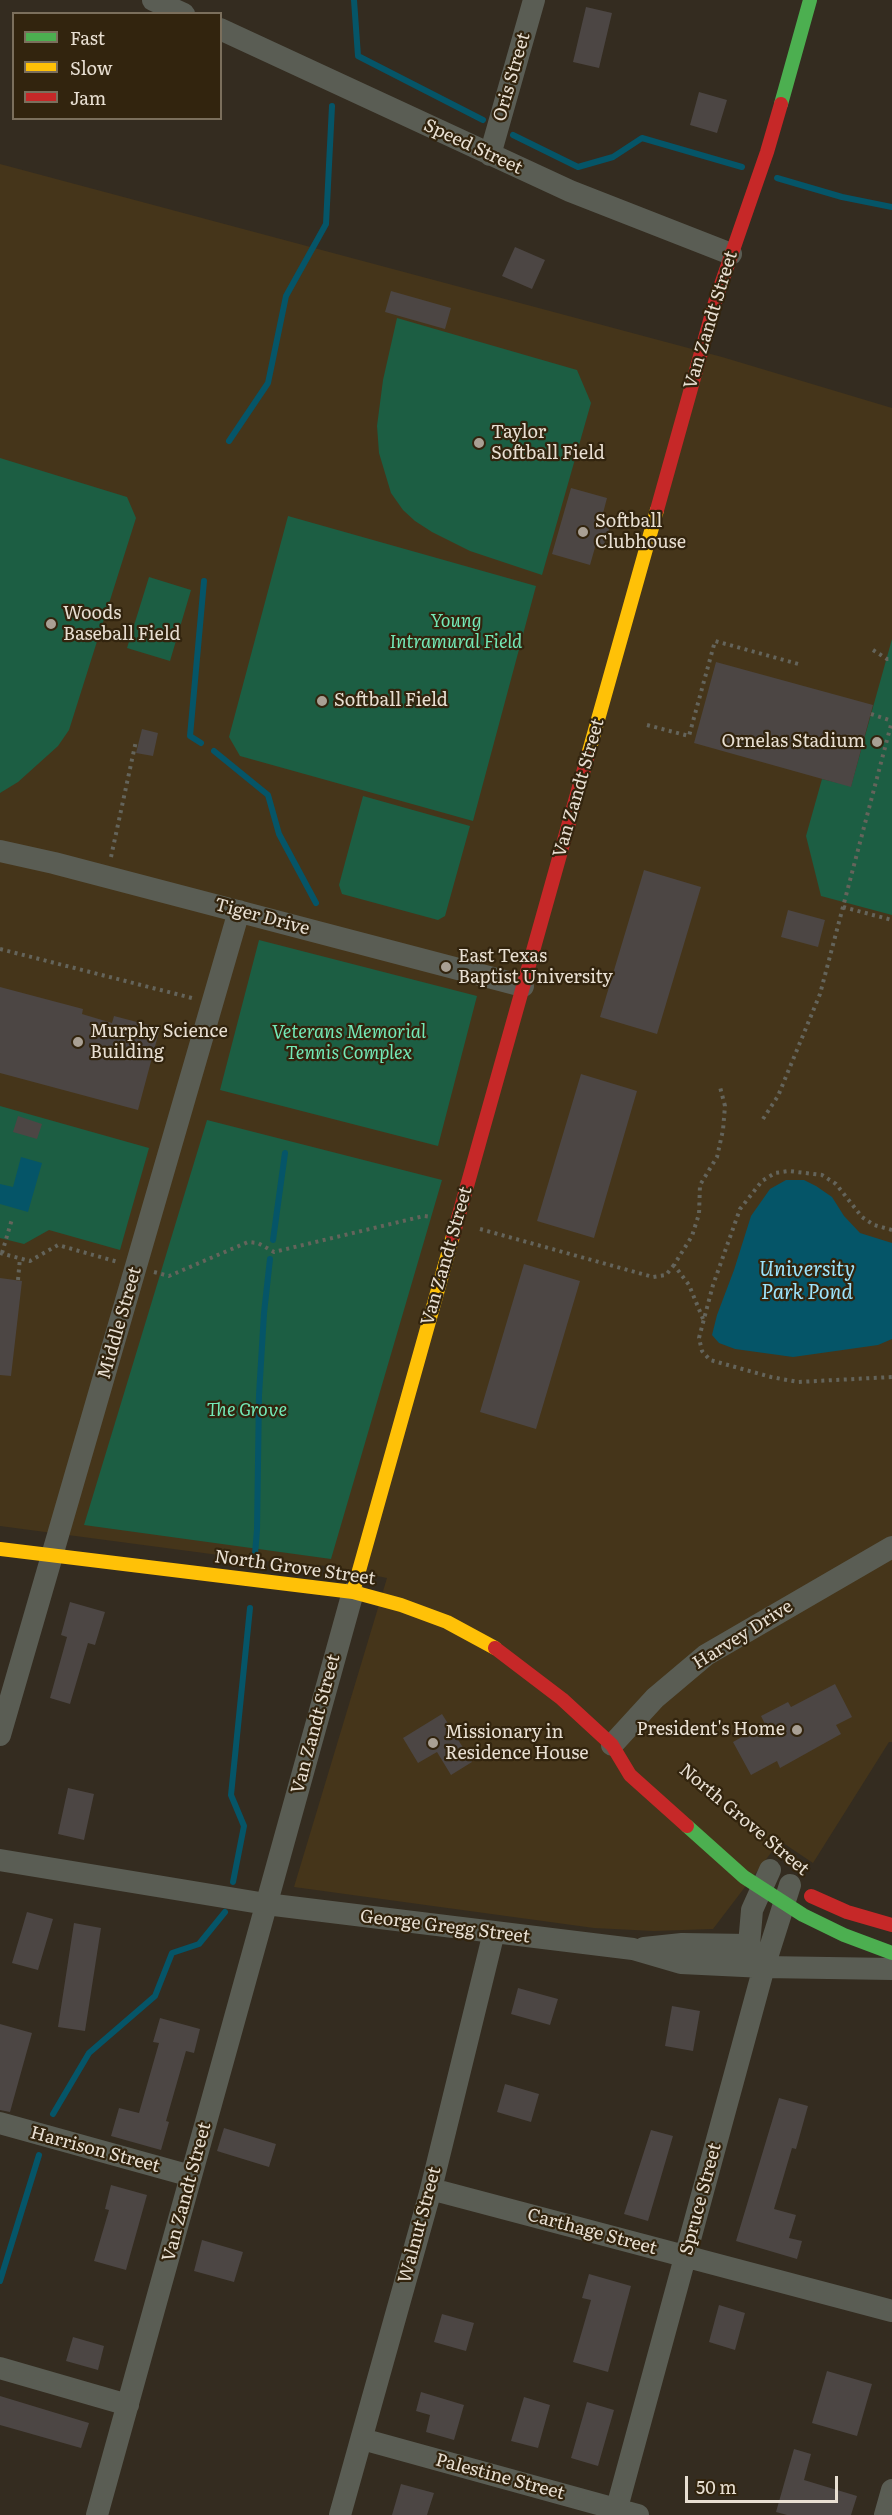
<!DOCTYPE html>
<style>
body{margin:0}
#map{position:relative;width:892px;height:2515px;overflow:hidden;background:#342c20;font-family:Literata,serif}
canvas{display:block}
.legend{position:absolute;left:12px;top:12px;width:210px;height:108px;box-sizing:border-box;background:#32240e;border:2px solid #7b6f5c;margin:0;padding:8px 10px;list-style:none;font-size:18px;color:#e8dfd2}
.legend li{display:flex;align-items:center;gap:12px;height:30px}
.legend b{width:30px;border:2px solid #7b6f5c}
.scale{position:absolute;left:685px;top:2476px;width:153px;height:27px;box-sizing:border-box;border:3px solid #e8dfd2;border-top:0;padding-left:8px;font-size:18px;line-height:21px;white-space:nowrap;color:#e8dfd2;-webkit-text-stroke:4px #32240e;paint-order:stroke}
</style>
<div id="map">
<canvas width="892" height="2515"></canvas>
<ul class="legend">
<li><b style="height:8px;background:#4caf50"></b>Fast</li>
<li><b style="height:8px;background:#ffc107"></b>Slow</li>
<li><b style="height:8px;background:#c62828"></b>Jam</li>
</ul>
<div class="scale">50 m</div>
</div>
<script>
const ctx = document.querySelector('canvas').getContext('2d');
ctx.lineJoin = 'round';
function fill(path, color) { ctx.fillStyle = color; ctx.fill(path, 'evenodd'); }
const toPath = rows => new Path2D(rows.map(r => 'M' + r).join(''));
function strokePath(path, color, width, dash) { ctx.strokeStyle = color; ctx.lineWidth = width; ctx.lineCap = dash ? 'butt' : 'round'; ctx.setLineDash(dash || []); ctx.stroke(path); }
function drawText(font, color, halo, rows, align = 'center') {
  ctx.font = font + ' Literata,serif'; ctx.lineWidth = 4.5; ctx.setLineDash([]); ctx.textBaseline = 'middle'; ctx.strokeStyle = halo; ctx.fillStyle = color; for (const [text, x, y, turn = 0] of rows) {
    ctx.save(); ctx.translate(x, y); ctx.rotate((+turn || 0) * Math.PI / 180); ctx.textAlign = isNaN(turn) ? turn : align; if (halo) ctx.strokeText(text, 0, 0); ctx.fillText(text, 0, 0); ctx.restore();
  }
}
fill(toPath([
 [0,164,722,357,892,408,892,1742,889,1742,813,1863,780,1841,713,1929,654,1931,594,1928,294,1887,387,1578,328,1566,264,1561,0,1526]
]), '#45351a');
fill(toPath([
 [397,318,577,370,591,403,542,575,470,551,432,532,415,521,403,510,391,493,379,453,377,426,383,380],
 [0,458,127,497,136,518,69,730,58,746,18,782,0,793],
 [288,516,536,586,473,821,240,756,229,737],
 [149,577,191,590,170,661,127,648],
 [892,639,892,915,821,896,806,836,822,779,851,786],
 [363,796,470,826,445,916,438,920,342,894,339,885],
 [259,940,477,996,438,1146,220,1090],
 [0,1106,149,1148,120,1250,49,1230,24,1244,0,1238],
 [207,1120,442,1180,331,1559,84,1525]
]), '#1c5e43');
fill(toPath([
 [21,1157,42,1163,28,1212,0,1204,0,1184,13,1187],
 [786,1180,804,1180,816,1186,832,1197,844,1216,860,1233,892,1243,892,1339,878,1345,793,1357,735,1349,719,1343,712,1335,717,1315,734,1270,751,1216,770,1189]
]), '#055568');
strokePath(toPath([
 [354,0,358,56,483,120],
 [513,135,578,167,613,157,642,138,742,167],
 [777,178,842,197,892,207],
 [229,441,268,383,286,296,326,224,332,106],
 [201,743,190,736,204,581],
 [214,751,268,795,279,834,316,903],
 [273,1240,285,1153],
 [255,1554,257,1530,259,1395,264,1313,270,1259],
 [233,1882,244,1826,231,1795,250,1608],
 [53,2114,89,2053,155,1996,172,1953,199,1944,225,1912],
 [0,2281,39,2155]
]), '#055568', 6);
fill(toPath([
 [586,7,612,13,599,68,573,62],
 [699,92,727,100,717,133,690,125],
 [515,247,545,260,532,289,502,276],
 [391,291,451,308,445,329,385,312],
 [571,488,607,498,602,517,612,520,604,546,596,544,590,565,552,554],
 [716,662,873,705,851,787,694,743],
 [142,729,158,733,153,756,136,753],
 [644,870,701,887,657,1034,600,1017],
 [788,910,825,920,818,947,781,937],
 [0,987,83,1009,82,1014,112,1023,114,1016,160,1028,138,1110,0,1073],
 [581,1074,637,1091,594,1238,537,1221],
 [18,1116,42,1124,37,1139,13,1132],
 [524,1264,580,1281,536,1429,480,1412],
 [0,1278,22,1281,11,1376,0,1375],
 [70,1602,105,1612,95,1645,88,1643,70,1704,50,1698,67,1637,61,1635],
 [835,1684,852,1717,836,1725,841,1734,780,1768,777,1761,751,1775,733,1742,765,1724,761,1716,788,1702,791,1707],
 [442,1714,472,1762,451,1775,437,1752,418,1763,403,1738],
 [68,1788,94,1794,84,1840,58,1834],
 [27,1912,53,1919,38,1970,12,1963],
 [74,1923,101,1928,85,2031,58,2027],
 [518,1988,558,1999,550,2025,511,2014],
 [672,2006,700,2011,693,2051,665,2046],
 [160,2018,200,2029,194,2053,186,2051,166,2121,169,2122,161,2150,111,2136,119,2108,139,2113,159,2043,153,2042],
 [0,2024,32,2033,10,2112,0,2110],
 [505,2084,539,2094,531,2122,497,2112],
 [779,2098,808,2106,796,2149,792,2148,774,2209,796,2215,789,2238,802,2241,797,2259,736,2241],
 [224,2128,276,2144,269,2167,217,2151],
 [651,2130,673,2136,648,2221,624,2214],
 [111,2185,147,2195,126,2270,94,2261,109,2210,105,2209],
 [202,2240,243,2252,234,2282,194,2271],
 [589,2274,631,2286,608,2372,573,2362,591,2300,582,2298],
 [719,2305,745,2313,735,2350,709,2342],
 [442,2314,474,2323,466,2351,434,2342],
 [73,2337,104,2346,98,2370,66,2361],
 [827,2371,872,2384,857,2436,812,2423],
 [421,2392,464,2405,454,2440,426,2432,430,2415,416,2411],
 [0,2396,89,2423,81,2448,0,2425],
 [524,2397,550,2405,538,2448,511,2441],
 [587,2402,614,2410,598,2466,571,2458],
 [794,2449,811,2454,804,2480,857,2496,851,2515,787,2515,776,2512],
 [401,2484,434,2493,427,2515,392,2515]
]), '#4c4644');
strokePath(toPath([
 [873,650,887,659,892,659],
 [871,714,892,721],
 [647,725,689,736,715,641,802,665],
 [111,857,136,741],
 [843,907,892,920],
 [0,949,192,998],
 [763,1119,778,1096,820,994,892,721],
 [480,1229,653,1277,666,1275,674,1265],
 [892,1230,874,1225,862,1217,836,1184,822,1175,789,1171,775,1173,762,1181,740,1209,713,1285,699,1338,702,1351,710,1360,771,1377,798,1382,892,1377],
 [0,1253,30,1261,58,1245,118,1262],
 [2,1253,12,1219],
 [154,1272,169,1276,248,1242,258,1243,274,1252,424,1216,432,1217],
 [18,1280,20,1258],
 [703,1319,689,1285,674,1265,692,1236,699,1214,700,1185,717,1157,723,1130,725,1106,720,1087]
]), '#64645b', 4, [3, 4.5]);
strokePath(toPath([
 [153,0,184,14],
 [220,29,570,191,731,254],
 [490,155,534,0],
 [0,851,54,863,523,986],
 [0,1735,239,911],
 [612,1745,655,1698,706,1655,892,1547],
 [0,1860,266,1904,633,1949,681,1963,764,1967,892,1969],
 [644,1948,682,1944,749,1945],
 [756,1956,749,1945,752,1910,770,1870],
 [0,2123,191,2176],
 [431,2189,892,2311],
 [0,2368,128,2405],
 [362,2439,638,2515],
 [97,2515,353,1592],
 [340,2515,430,2193,494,1932],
 [615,2515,764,1967,790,1885],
 [885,2515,892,2490]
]), '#5a5d54', 22);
strokePath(toPath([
 [781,104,810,0],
 [687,1826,744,1877,803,1915,844,1935,892,1953]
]), '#4caf50', 14);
strokePath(toPath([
 [588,755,657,510],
 [0,1549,353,1592,401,1605,447,1622,495,1648],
 [353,1592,453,1236]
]), '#ffc107', 14);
strokePath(toPath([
 [657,510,716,299,767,152,781,104],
 [453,1236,588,755],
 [495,1648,562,1699,612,1745,630,1775,687,1826],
 [811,1896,847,1912,892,1925]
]), '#c62828', 14);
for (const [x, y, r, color] of [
 [479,443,6,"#a9a094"],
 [583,532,6,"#a9a094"],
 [51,624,6,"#a9a094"],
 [322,701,6,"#a9a094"],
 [877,742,6,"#a9a094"],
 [446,967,6,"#a9a094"],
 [78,1042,6,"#a9a094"],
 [797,1730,6,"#a9a094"],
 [433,1743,6,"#a9a094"]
]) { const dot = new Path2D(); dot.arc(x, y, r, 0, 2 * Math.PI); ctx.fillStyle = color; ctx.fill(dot); strokePath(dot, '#32240e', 2); }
drawText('18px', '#e8dfd2', '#32240e', [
 ["Oris Street",512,77,-74],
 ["Speed Street",473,147,25],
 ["Van Zandt Street",711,320,-73],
 ["Van Zandt Street",579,788,-74],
 ["Tiger Drive",262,917,15],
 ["Van Zandt Street",447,1256,-74],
 ["Middle Street",120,1323,-74],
 ["North Grove Street",295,1568,8],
 ["Harvey Drive",743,1635,-32],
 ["Van Zandt Street",316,1724,-75],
 ["North Grove Street",744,1820,40],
 ["George Gregg Street",445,1927,7],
 ["Harrison Street",95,2150,15],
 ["Van Zandt Street",187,2192,-75],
 ["Spruce Street",701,2199,-75],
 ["Walnut Street",420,2225,-75],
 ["Carthage Street",592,2232,15],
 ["Palestine Street",500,2477,15]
]);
drawText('18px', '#e8dfd2', '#32240e', [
 ["Taylor",491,433],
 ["Softball Field",491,454],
 ["Softball",595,522],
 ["Clubhouse",595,543],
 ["Woods",63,614],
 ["Baseball Field",63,635],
 ["Softball Field",334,701],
 ["Ornelas Stadium",865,742,"right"],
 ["East Texas",458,957],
 ["Baptist University",458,978],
 ["Murphy Science",90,1032],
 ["Building",90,1053],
 ["President's Home",785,1730,"right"],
 ["Missionary in",445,1733],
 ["Residence House",445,1754]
], 'left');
drawText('italic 18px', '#73e9b7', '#32240e', [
 ["Young",456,622],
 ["Intramural Field",456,643],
 ["Veterans Memorial",349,1033],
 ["Tennis Complex",349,1054],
 ["The Grove",247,1411]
]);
drawText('italic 20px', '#9de4fd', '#32240e', [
 ["University",807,1270],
 ["Park Pond",807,1293]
]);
</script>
